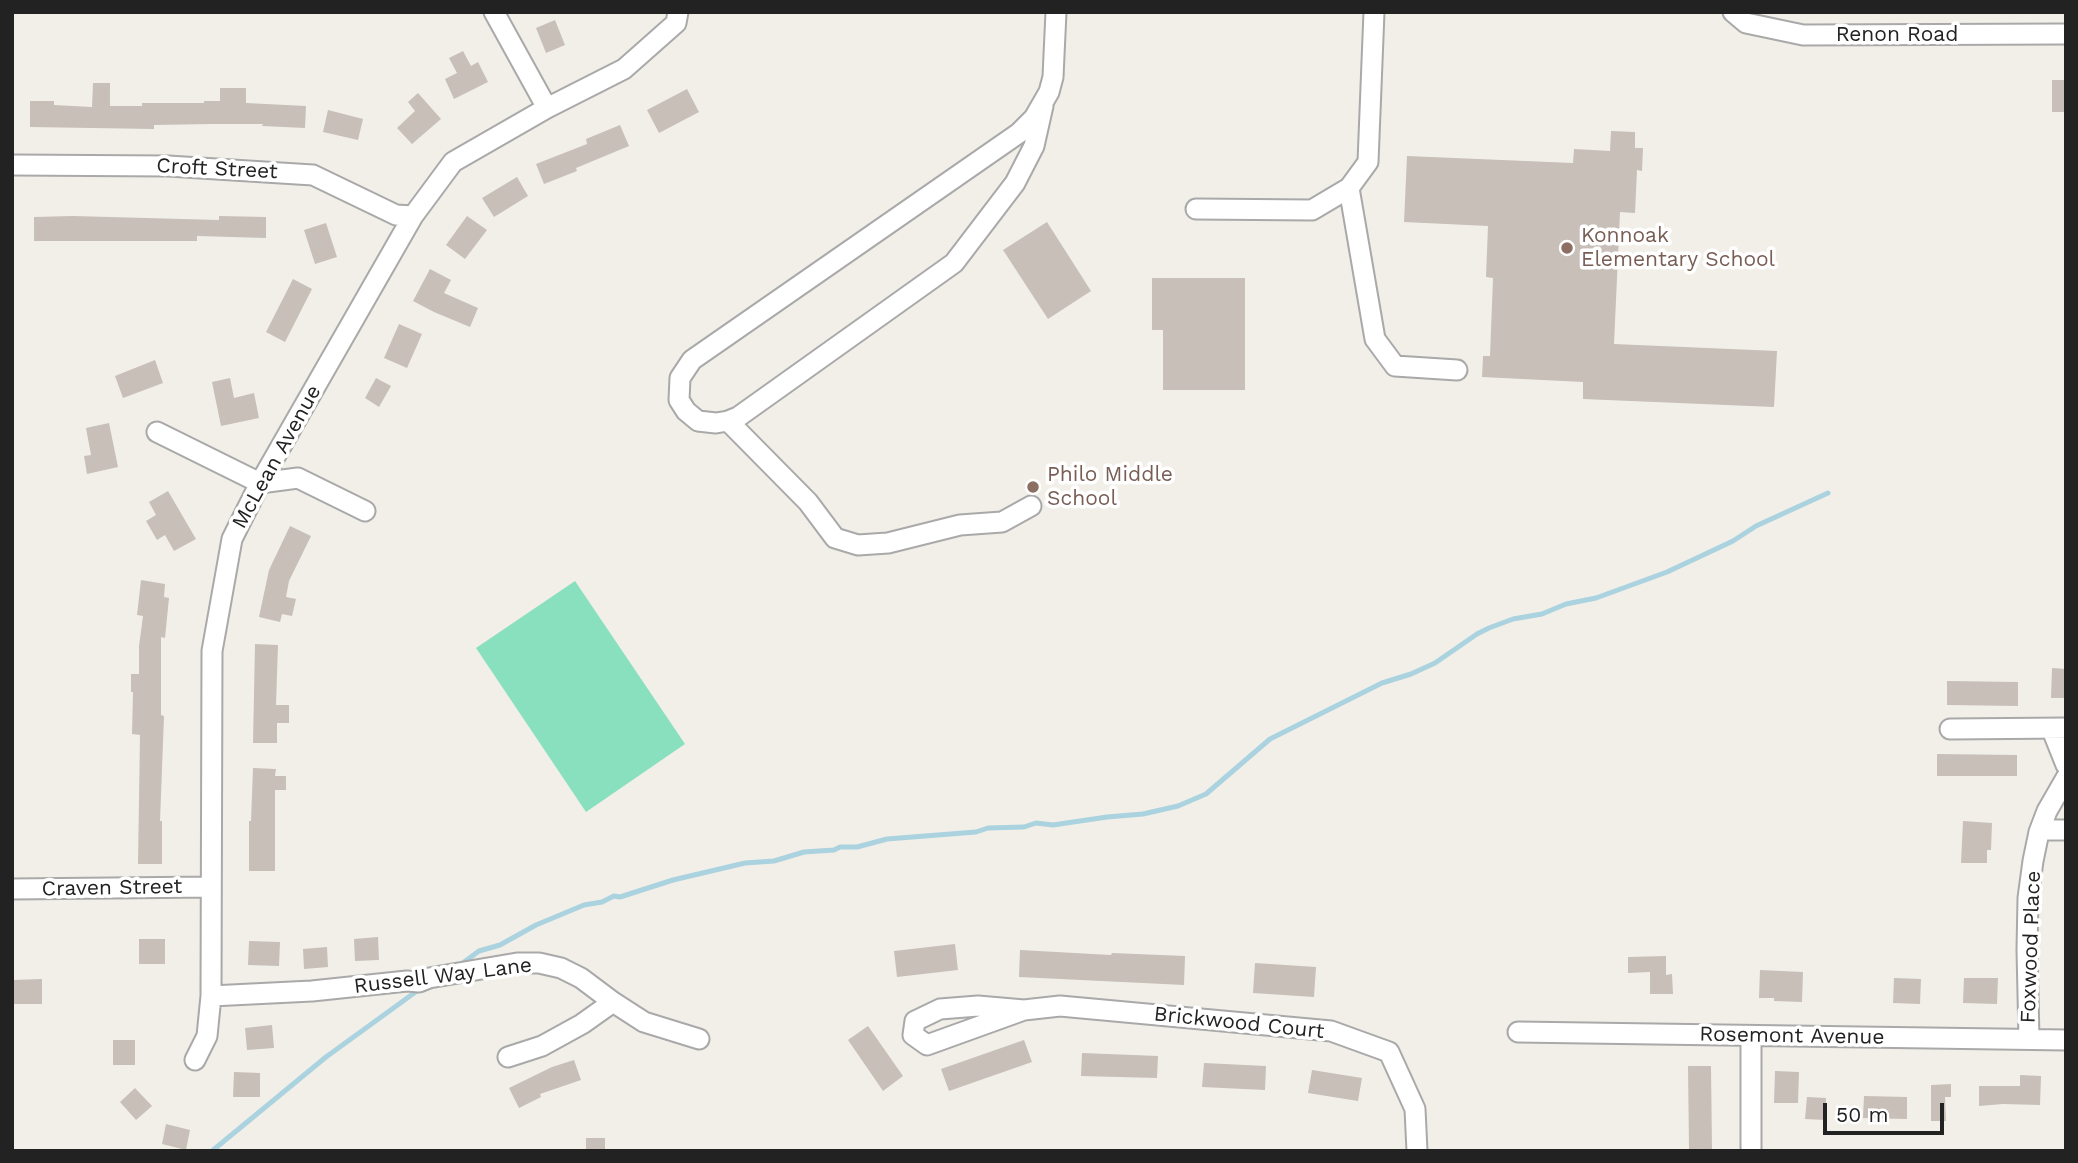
<!DOCTYPE html>
<style>
body{margin:0}
#map{position:relative;width:2078px;height:1163px;overflow:hidden;background:#f2efe9;font-family:"Work Sans",sans-serif}
canvas{display:block}
.frame{position:absolute;inset:0;border:14px solid #222;pointer-events:none}
.scale{position:absolute;left:1823px;top:1103px;width:121px;height:32px;box-sizing:border-box;border:4px solid #222;border-top:0;padding-left:9px;font-size:21px;line-height:24px;white-space:nowrap;color:#222;-webkit-text-stroke:5px #fff;paint-order:stroke}
</style>
<div id="map">
<canvas width="2078" height="1163"></canvas>
<div class="frame"></div>
<div class="scale">50 m</div>
</div>
<script>
const ctx = document.querySelector('canvas').getContext('2d');
ctx.lineJoin = 'round';
function fill(path, color) { ctx.fillStyle = color; ctx.fill(path, 'evenodd'); }
const toPath = rows => new Path2D(rows.map(r => 'M' + r).join(''));
function strokePath(path, color, width, dash) { ctx.strokeStyle = color; ctx.lineWidth = width; ctx.lineCap = dash ? 'butt' : 'round'; ctx.setLineDash(dash || []); ctx.stroke(path); }
function drawText(font, color, halo, rows, align = 'center') {
  ctx.font = font + ' "Work Sans",sans-serif'; ctx.lineWidth = 7; ctx.setLineDash([]); ctx.textBaseline = 'middle'; ctx.strokeStyle = halo; ctx.fillStyle = color; for (const [text, x, y, turn = 0] of rows) {
    ctx.save(); ctx.translate(x, y); ctx.rotate((+turn || 0) * Math.PI / 180); ctx.textAlign = isNaN(turn) ? turn : align; if (halo) ctx.strokeText(text, 0, 0); ctx.fillText(text, 0, 0); ctx.restore();
  }
}
fill(toPath([
 [575,581,685,744,586,812,476,648]
]), '#88e0be');
strokePath(toPath([
 [460,965,479,951,500,945,536,925,584,905,602,902,614,896,620,897,673,880,745,863,774,861,804,852,834,850,840,847,857,847,887,839,976,832,988,828,1024,827,1036,823,1053,825,1107,817,1143,814,1178,806,1206,794,1270,739,1382,683,1411,674,1435,663,1477,634,1489,628,1513,619,1542,614,1566,604,1596,598,1667,572,1733,541,1756,526,1828,493],
 [212,1151,326,1057,421,988]
]), '#aad3df', 5);
fill(toPath([
 [555,20,565,45,546,53,536,28],
 [463,51,471,66,478,62,488,82,454,99,445,79,457,73,449,58],
 [2052,80,2066,80,2066,112,2052,112],
 [93,83,110,83,110,106,142,106,142,103,204,103,204,101,220,101,220,88,246,88,246,103,306,106,305,128,262,126,263,124,213,124,154,125,154,129,30,127,30,101,54,101,54,105,92,107],
 [687,89,699,112,659,133,647,110],
 [418,93,441,119,412,144,397,128,415,111,408,102],
 [328,110,363,119,358,140,323,132],
 [620,125,629,146,576,168,577,171,544,184,536,164,587,144,586,139],
 [1611,131,1635,132,1635,148,1643,148,1642,171,1637,170,1635,213,1620,212,1614,344,1777,351,1774,407,1583,399,1583,382,1482,377,1483,356,1490,356,1493,278,1486,277,1488,226,1404,222,1407,156,1573,163,1574,149,1610,151],
 [517,177,528,196,494,217,482,198],
 [73,216,219,220,219,216,266,217,266,238,197,236,197,241,34,241,34,217],
 [467,216,487,230,465,259,446,245],
 [1047,222,1091,291,1048,319,1003,250],
 [326,223,337,257,315,264,304,230],
 [430,269,451,280,444,293,478,308,470,327,434,312,413,301],
 [1152,278,1245,278,1245,390,1163,390,1163,330,1152,330],
 [293,279,312,289,285,342,266,332],
 [399,324,422,334,407,368,384,358],
 [155,360,163,383,123,398,115,376],
 [230,378,234,398,254,393,259,418,221,426,212,382],
 [376,378,391,386,379,407,365,398],
 [109,423,118,467,87,474,84,456,91,455,86,428],
 [168,491,196,539,174,551,165,535,157,540,146,521,156,515,149,502],
 [290,526,311,536,289,581,286,597,296,599,292,616,282,614,280,622,259,617,269,570],
 [141,580,165,584,164,597,169,598,165,638,161,637,161,715,164,716,160,821,162,821,162,864,138,864,140,735,132,734,133,692,131,692,131,674,139,674,139,646,143,616,137,615],
 [255,644,278,645,276,705,289,705,289,723,277,723,277,743,253,743],
 [2052,668,2066,669,2066,698,2051,698],
 [1947,681,2018,682,2018,706,1947,705],
 [1937,754,2017,755,2017,776,1937,776],
 [253,768,276,769,275,776,286,776,286,790,275,790,275,871,249,871,249,821,251,821],
 [1963,821,1992,823,1991,850,1987,850,1987,863,1961,863],
 [378,937,379,960,355,961,354,939],
 [139,939,165,939,165,964,139,964],
 [249,941,280,942,279,966,248,965],
 [955,944,958,970,897,977,894,951],
 [327,947,328,967,304,969,303,949],
 [1020,950,1111,955,1112,953,1185,956,1184,985,1019,977],
 [1666,956,1666,975,1672,974,1673,994,1650,994,1650,972,1628,973,1628,957],
 [1255,963,1316,967,1314,997,1253,993],
 [1760,970,1803,972,1802,1002,1774,1001,1774,998,1759,998],
 [1894,978,1921,979,1920,1004,1893,1003],
 [1964,978,1998,978,1997,1004,1963,1003],
 [42,979,42,1004,12,1004,12,980],
 [272,1025,274,1048,247,1050,245,1028],
 [868,1026,903,1076,883,1091,848,1040],
 [113,1040,135,1040,135,1065,113,1065],
 [1024,1040,1032,1062,949,1091,941,1069],
 [1082,1053,1158,1056,1157,1078,1081,1076],
 [574,1060,581,1080,540,1094,541,1097,519,1108,509,1088,552,1067],
 [1204,1063,1266,1066,1265,1090,1202,1087],
 [1688,1066,1711,1066,1712,1149,1689,1149],
 [1312,1070,1362,1078,1358,1101,1308,1093],
 [1775,1071,1799,1072,1798,1103,1774,1103],
 [234,1072,260,1073,260,1097,233,1097],
 [2020,1075,2041,1076,2040,1105,2003,1104,1979,1106,1979,1086,2020,1086],
 [1951,1084,1951,1097,1945,1097,1946,1121,1931,1121,1931,1085],
 [135,1088,152,1106,136,1120,120,1102],
 [1864,1096,1907,1097,1907,1119,1863,1118],
 [1807,1097,1826,1098,1825,1120,1805,1119],
 [166,1124,190,1130,186,1150,162,1144],
 [586,1138,605,1138,605,1151,586,1151]
]), '#c7bfb8');
const minor = toPath([
 [494,12,547,108],
 [1733,12,1746,23,1803,35,2066,34],
 [1043,106,1034,146,1015,183,954,263,738,417,728,421,716,423,698,421,686,411,679,400,680,378,692,360,1019,133,1034,118,1049,92,1053,77,1056,12],
 [12,165,168,166,313,175,396,215,413,216],
 [1349,188,1375,339,1395,366,1457,370],
 [1196,209,1312,210,1349,188,1368,162,1374,12],
 [728,421,808,502,835,538,858,545,888,543,960,525,1002,522,1031,506],
 [157,432,260,483,298,478,365,511],
 [1950,729,2066,728],
 [2052,730,2066,765],
 [2040,830,2066,830],
 [12,889,211,887],
 [211,996,312,991,407,981,419,982,429,978,517,963,539,963,561,968,581,978,613,1002,644,1022,699,1039],
 [1024,1010,927,1045,913,1035,915,1021,940,1009,978,1006,1024,1010,1060,1006,1331,1031,1389,1052,1415,1109,1417,1151],
 [1518,1032,2066,1040],
 [2029,1039,2027,950,2028,898,2033,861,2039,832,2047,811,2066,778],
 [508,1057,542,1046,582,1024,613,1002],
 [195,1060,207,1036,211,996,212,651,232,539,260,483,413,216,453,162,547,108,624,69,676,23,678,12],
 [1751,1151,1751,1036]
]);
strokePath(minor, '#a9a9a9', 23);
strokePath(minor, '#fff', 19);
for (const [x, y, r, color] of [
 [1567,248,7,"#8d6e63"],
 [1033,487,7,"#8d6e63"]
]) { const dot = new Path2D(); dot.arc(x, y, r, 0, 2 * Math.PI); ctx.fillStyle = color; ctx.fill(dot); strokePath(dot, '#fff', 2.5); }
drawText('21px', '#222', '#fff', [
 ["Renon Road",1897,35],
 ["Croft Street",217,169,3],
 ["McLean Avenue",277,457,-61],
 ["Craven Street",112,888,-1],
 ["Foxwood Place",2031,947,-88],
 ["Russell Way Lane",443,976,-7],
 ["Brickwood Court",1239,1023,6],
 ["Rosemont Avenue",1792,1036,1]
]);
drawText('21px', '#785e54', '#fff', [
 ["Konnoak",1581,236],
 ["Elementary School",1581,260],
 ["Philo Middle",1047,475],
 ["School",1047,499]
], 'left');
</script>
